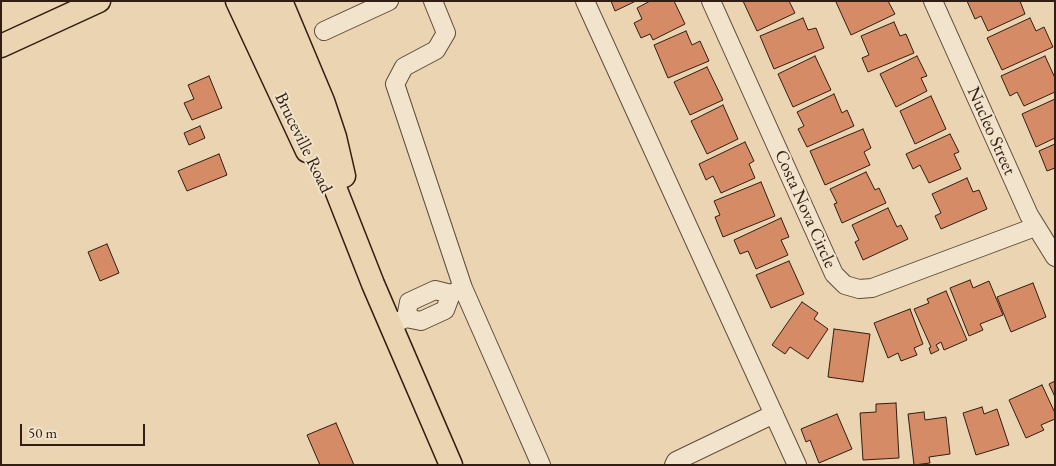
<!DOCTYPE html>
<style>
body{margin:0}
#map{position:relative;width:1056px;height:466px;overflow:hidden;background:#ead4b1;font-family:"EB Garamond",serif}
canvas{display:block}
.frame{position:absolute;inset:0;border:2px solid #311d12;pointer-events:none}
.scale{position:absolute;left:20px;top:424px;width:125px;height:22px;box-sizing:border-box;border:2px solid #311d12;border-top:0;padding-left:6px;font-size:15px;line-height:18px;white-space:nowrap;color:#311d12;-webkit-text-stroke:4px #f1e3cc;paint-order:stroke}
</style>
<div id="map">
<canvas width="1056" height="466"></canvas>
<div class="frame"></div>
<div class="scale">50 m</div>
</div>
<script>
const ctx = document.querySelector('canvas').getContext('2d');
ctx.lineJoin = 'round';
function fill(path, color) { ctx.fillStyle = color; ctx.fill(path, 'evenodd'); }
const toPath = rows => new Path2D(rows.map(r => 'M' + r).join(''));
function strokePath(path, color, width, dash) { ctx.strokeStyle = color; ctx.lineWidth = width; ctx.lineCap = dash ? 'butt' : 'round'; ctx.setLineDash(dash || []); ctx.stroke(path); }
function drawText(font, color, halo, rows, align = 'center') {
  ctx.font = font + ' "EB Garamond",serif'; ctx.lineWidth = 4; ctx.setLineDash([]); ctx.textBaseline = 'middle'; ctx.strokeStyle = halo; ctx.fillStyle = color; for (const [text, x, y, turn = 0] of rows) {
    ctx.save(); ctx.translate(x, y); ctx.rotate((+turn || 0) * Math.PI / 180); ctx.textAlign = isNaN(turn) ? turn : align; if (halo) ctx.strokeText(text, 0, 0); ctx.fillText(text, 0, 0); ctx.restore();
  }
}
const building = toPath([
 [611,1,636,1,615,11,611,1],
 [650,1,674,1,685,24,653,40,650,34,641,38,634,23,642,19,637,8,650,1],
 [743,1,789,1,795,13,757,31,743,1],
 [838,1,888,1,895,14,851,35,836,2,838,1],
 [967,1,1020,1,1025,14,988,31,981,16,975,19,967,1],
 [803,18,808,30,816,28,824,48,774,69,760,36,803,18],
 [1030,18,1036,31,1044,27,1053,47,1002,70,987,38,1030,18],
 [894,22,900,36,906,34,914,53,868,72,862,58,869,55,861,36,894,22],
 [686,31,692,45,700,41,709,61,668,78,654,45,686,31],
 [815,56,831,90,793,107,778,74,815,56],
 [917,56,927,76,921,78,927,91,896,107,880,74,917,56],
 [1045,56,1055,78,1055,92,1024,106,1017,92,1010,96,1001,76,1045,56],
 [707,67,723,100,690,115,674,82,707,67],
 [209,76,222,108,192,120,184,103,194,99,188,85,209,76],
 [834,94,842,113,847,110,854,126,807,147,798,129,804,126,797,112,834,94],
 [931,96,946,129,915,144,900,111,931,96],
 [1055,99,1055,138,1036,147,1022,114,1055,99],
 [723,105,738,139,707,154,691,121,723,105],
 [200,126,205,138,189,145,184,133,200,126],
 [863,129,871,148,864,152,870,165,825,185,810,151,863,129],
 [950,134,959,152,954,154,961,169,929,183,920,165,913,169,906,154,950,134],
 [745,142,754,161,749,164,755,178,721,193,713,176,706,180,699,164,745,142],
 [1055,144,1055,168,1047,171,1039,151,1055,144],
 [219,154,227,175,187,191,178,171,219,154],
 [866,172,875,190,879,188,886,203,842,223,834,204,837,203,830,189,866,172],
 [967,178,973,192,979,190,987,209,941,229,935,216,941,213,932,194,967,178],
 [761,182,775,216,723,237,715,217,720,215,714,201,761,182],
 [888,208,897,227,901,225,908,239,863,260,855,242,859,240,852,225,888,208],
 [781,218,789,237,781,240,788,255,756,269,748,251,740,254,734,240,781,218],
 [107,244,119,273,100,281,88,252,107,244],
 [789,261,804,294,771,308,756,275,789,261],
 [970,280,973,288,989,281,1003,315,980,324,983,330,969,336,950,288,970,280],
 [1033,283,1046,317,1011,332,997,297,1033,283],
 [946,291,967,340,944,350,941,342,936,345,939,350,931,354,929,348,931,347,914,309,929,303,927,299,946,291],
 [802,302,818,313,814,319,828,329,808,359,790,347,785,354,772,345,802,302],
 [910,309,923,344,914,348,917,355,901,361,898,353,888,358,874,323,910,309],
 [834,329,870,334,863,382,828,377,834,329],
 [1055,381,1055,397,1049,384,1055,381],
 [1042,385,1055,413,1055,419,1041,425,1044,430,1026,438,1009,400,1042,385],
 [896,403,899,458,863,460,860,413,876,412,876,404,896,403],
 [982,407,984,414,997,409,1009,445,976,455,963,413,982,407],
 [924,412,925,420,946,417,950,454,929,457,930,463,914,465,908,414,924,412],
 [837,414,852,449,819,463,810,440,806,442,801,429,837,414],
 [336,423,354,465,320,465,307,435,336,423]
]);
fill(building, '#d58c66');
strokePath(building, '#311d12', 1);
const minor = toPath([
 [433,1,446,33,436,50,404,67,395,84,463,288,451,294],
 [585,1,797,465],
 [711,1,834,274,845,285,859,289,872,288,1035,227],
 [933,1,1029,215,1055,257],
 [324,31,389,1],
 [463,288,541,465],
 [391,325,406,318,421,321,445,310,451,294,435,290,409,302,406,318],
 [674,465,676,461,774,414]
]);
const major = toPath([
 [237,1,307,151],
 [259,1,301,101,373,284,451,465],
 [281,1,323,101,335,137,344,176],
 [1,46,99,1]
]);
strokePath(minor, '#5f4b3a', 20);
strokePath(major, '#311d12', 25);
strokePath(minor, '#f1e3cc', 18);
strokePath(major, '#ead4b1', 22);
drawText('18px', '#311d12', '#f1e3cc', [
 ["Nucleo Street",991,131,66],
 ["Bruceville Road",303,143,64],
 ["Costa Nova Circle",805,209,66]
]);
</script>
